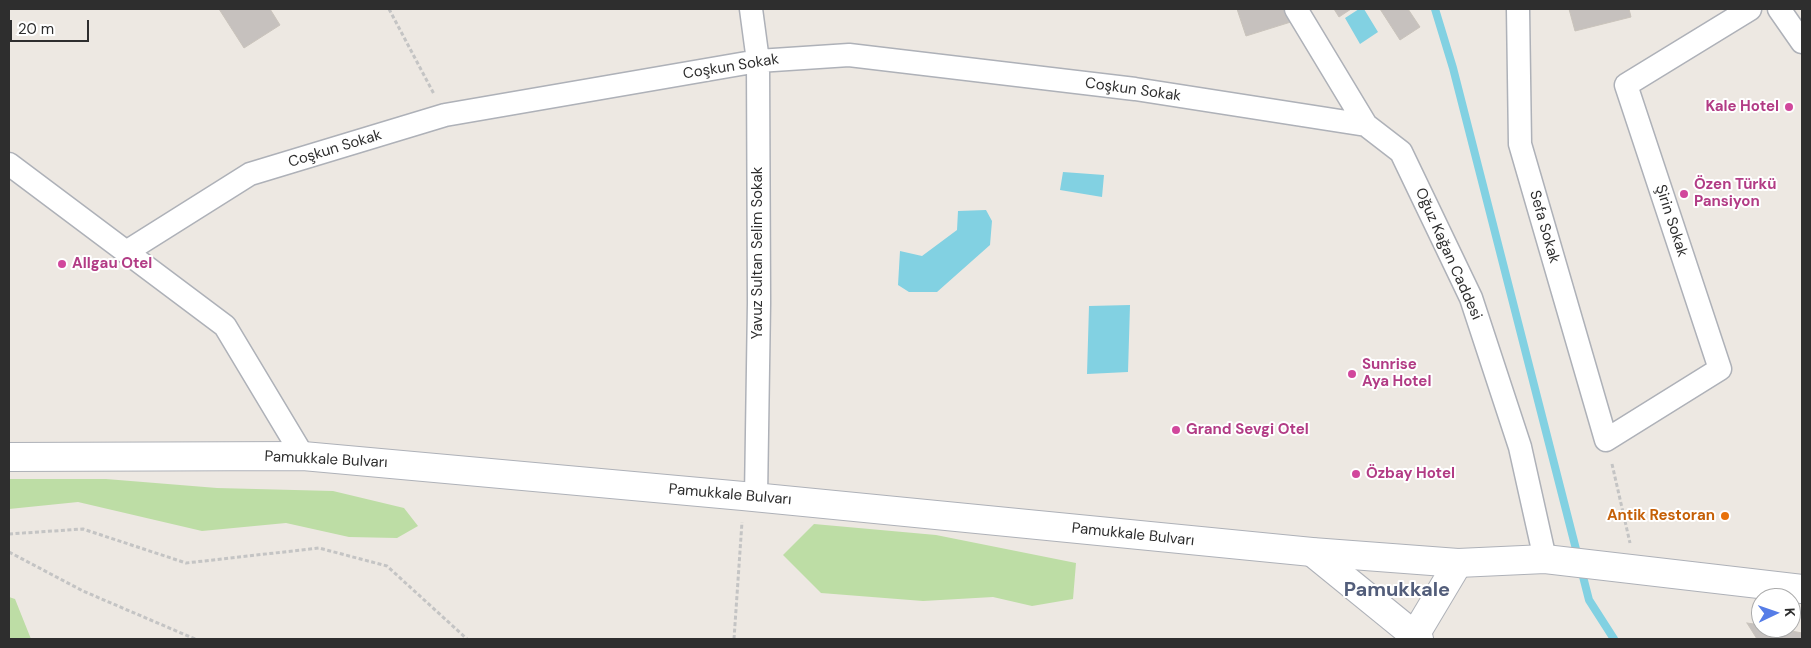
<!DOCTYPE html>
<meta charset="utf-8">
<style>
body{margin:0}
#map{position:relative;width:1811px;height:648px;overflow:hidden;background:#ede8e2;font-family:"DM Sans",sans-serif}
canvas{display:block}
.frame{position:absolute;inset:0;border:10px solid #2e2e2e;pointer-events:none}
.north{position:absolute;left:1751px;top:588px;width:50px;height:50px;box-sizing:border-box;background:#fff;border:1px solid #ababab;border-radius:50%;rotate:87deg;font-size:14px;font-weight:700;line-height:20px;text-align:center;color:#2e2e2e}
.north::after{content:'';display:block;margin:auto;width:18px;height:22px;background:#567de7;clip-path:polygon(50% 0,100% 100%,50% 72%,0 100%)}
.scale{position:absolute;left:10px;top:20px;width:79px;height:22px;box-sizing:border-box;border:2px solid #2e2e2e;border-top:0;padding-left:6px;font-size:15px;line-height:18px;white-space:nowrap;color:#2e2e2e;-webkit-text-stroke:4px #fff;paint-order:stroke}
</style>
<div id="map">
<canvas width="1811" height="648"></canvas>
<div class="frame"></div>
<div class="north">K</div>
<div class="scale">20 m</div>
</div>
<script>
const ctx = document.querySelector('canvas').getContext('2d');
ctx.lineJoin = 'round';
function fill(path, color) { ctx.fillStyle = color; ctx.fill(path, 'evenodd'); }
const toPath = rows => new Path2D(rows.map(r => 'M' + r).join(''));
function strokePath(path, color, width, dash) { ctx.strokeStyle = color; ctx.lineWidth = width; ctx.lineCap = dash ? 'butt' : 'round'; ctx.setLineDash(dash || []); ctx.stroke(path); }
function drawText(font, color, halo, rows, align = 'center') {
  ctx.font = font + ' "DM Sans",sans-serif'; ctx.lineWidth = 4; ctx.setLineDash([]); ctx.textBaseline = 'middle'; ctx.strokeStyle = halo; ctx.fillStyle = color; for (const [text, x, y, turn = 0] of rows) {
    ctx.save(); ctx.translate(x, y); ctx.rotate((+turn || 0) * Math.PI / 180); ctx.textAlign = isNaN(turn) ? turn : align; if (halo) ctx.strokeText(text, 0, 0); ctx.fillText(text, 0, 0); ctx.restore();
  }
}
fill(toPath([
 [9,479,106,479,217,488,333,491,404,508,418,526,397,538,349,537,286,523,202,531,78,502,9,509],
 [814,524,936,535,1076,563,1073,599,1032,606,993,597,923,601,821,593,783,555],
 [9,597,15,599,31,639,9,639]
]), '#bddda5');
fill(toPath([
 [1359,9,1364,9,1378,32,1360,44,1345,18],
 [1063,172,1104,175,1102,197,1060,190],
 [986,210,992,221,990,245,937,292,909,292,898,285,900,251,922,256,957,230,958,211],
 [1130,305,1128,372,1087,374,1089,306]
]), '#82d1e2');
strokePath(toPath([
 [1435,9,1453,68,1589,600,1614,639]
]), '#82d1e2', 8);
const building = toPath([
 [219,9,270,9,280,25,244,48,219,9],
 [1237,9,1288,9,1294,21,1246,36,1237,9],
 [1334,9,1351,9,1339,17,1334,9],
 [1380,9,1408,9,1420,27,1400,40,1380,9],
 [1569,9,1629,9,1631,17,1575,31,1569,9],
 [1747,623,1761,625,1761,628,1776,628,1802,633,1802,639,1757,639,1747,623]
]);
fill(building, '#c6c1be');
strokePath(building, '#c9c3bb', 1);
const minor = toPath([
 [751,9,758,61,759,303,756,497],
 [1296,9,1366,125,1401,152,1471,298,1520,447,1545,559],
 [1518,9,1520,144,1606,440,1720,369,1626,85,1750,9],
 [1779,9,1802,42],
 [9,164,225,326,303,456],
 [126,252,250,174,445,115,758,61,849,55,1135,89,1366,125]
]);
const tertiary = toPath([
 [1312,552,1419,639],
 [1415,635,1458,563]
]);
const secondary = toPath([
 [9,457,303,456,743,496,1312,552,1458,563,1545,559,1802,589]
]);
strokePath(minor, '#aeb1b8', 25);
strokePath(tertiary, '#aeb1b8', 30);
strokePath(secondary, '#aeb1b8', 30);
strokePath(toPath([
 [389,9,434,94],
 [1612,464,1630,543],
 [9,534,83,529,186,563,319,548,387,566,467,639],
 [9,552,83,591,195,639],
 [734,639,742,522]
]), '#c4c4c4', 3, [4, 2.5]);
strokePath(minor, '#fff', 22);
strokePath(tertiary, '#fff', 28);
strokePath(secondary, '#fff', 28);
for (const [x, y, r, color] of [
 [1789,107,5,"#d1479c"],
 [1684,194,5,"#d1479c"],
 [62,264,5,"#d1479c"],
 [1352,374,5,"#d1479c"],
 [1176,430,5,"#d1479c"],
 [1356,474,5,"#d1479c"],
 [1725,516,5,"#e8710a"]
]) { const dot = new Path2D(); dot.arc(x, y, r, 0, 2 * Math.PI); ctx.fillStyle = color; ctx.fill(dot); strokePath(dot, '#fff', 2); }
drawText('15px', '#2e2e2e', '#fff', [
 ["Coşkun Sokak",731,67,-9],
 ["Coşkun Sokak",1133,90,8],
 ["Coşkun Sokak",335,149,-17],
 ["Şirin Sokak",1671,221,72],
 ["Sefa Sokak",1544,227,74],
 ["Yavuz Sultan Selim Sokak",758,253,-90],
 ["Oğuz Kağan Caddesi",1448,254,66],
 ["Pamukkale Bulvarı",326,460,3],
 ["Pamukkale Bulvarı",730,495,5],
 ["Pamukkale Bulvarı",1133,535,6]
]);
drawText('bold 15px', '#b23c85', '#fff', [
 ["Kale Hotel",1779,107,"right"],
 ["Özen Türkü",1694,185],
 ["Pansiyon",1694,202],
 ["Allgau Otel",72,264],
 ["Sunrise",1362,365],
 ["Aya Hotel",1362,382],
 ["Grand Sevgi Otel",1186,430],
 ["Özbay Hotel",1366,474]
], 'left');
drawText('bold 15px', '#c56008', '#fff', [
 ["Antik Restoran",1715,516]
], 'right');
drawText('bold 20px', '#525d7a', '#fff', [
 ["Pamukkale",1397,591]
]);
</script>
